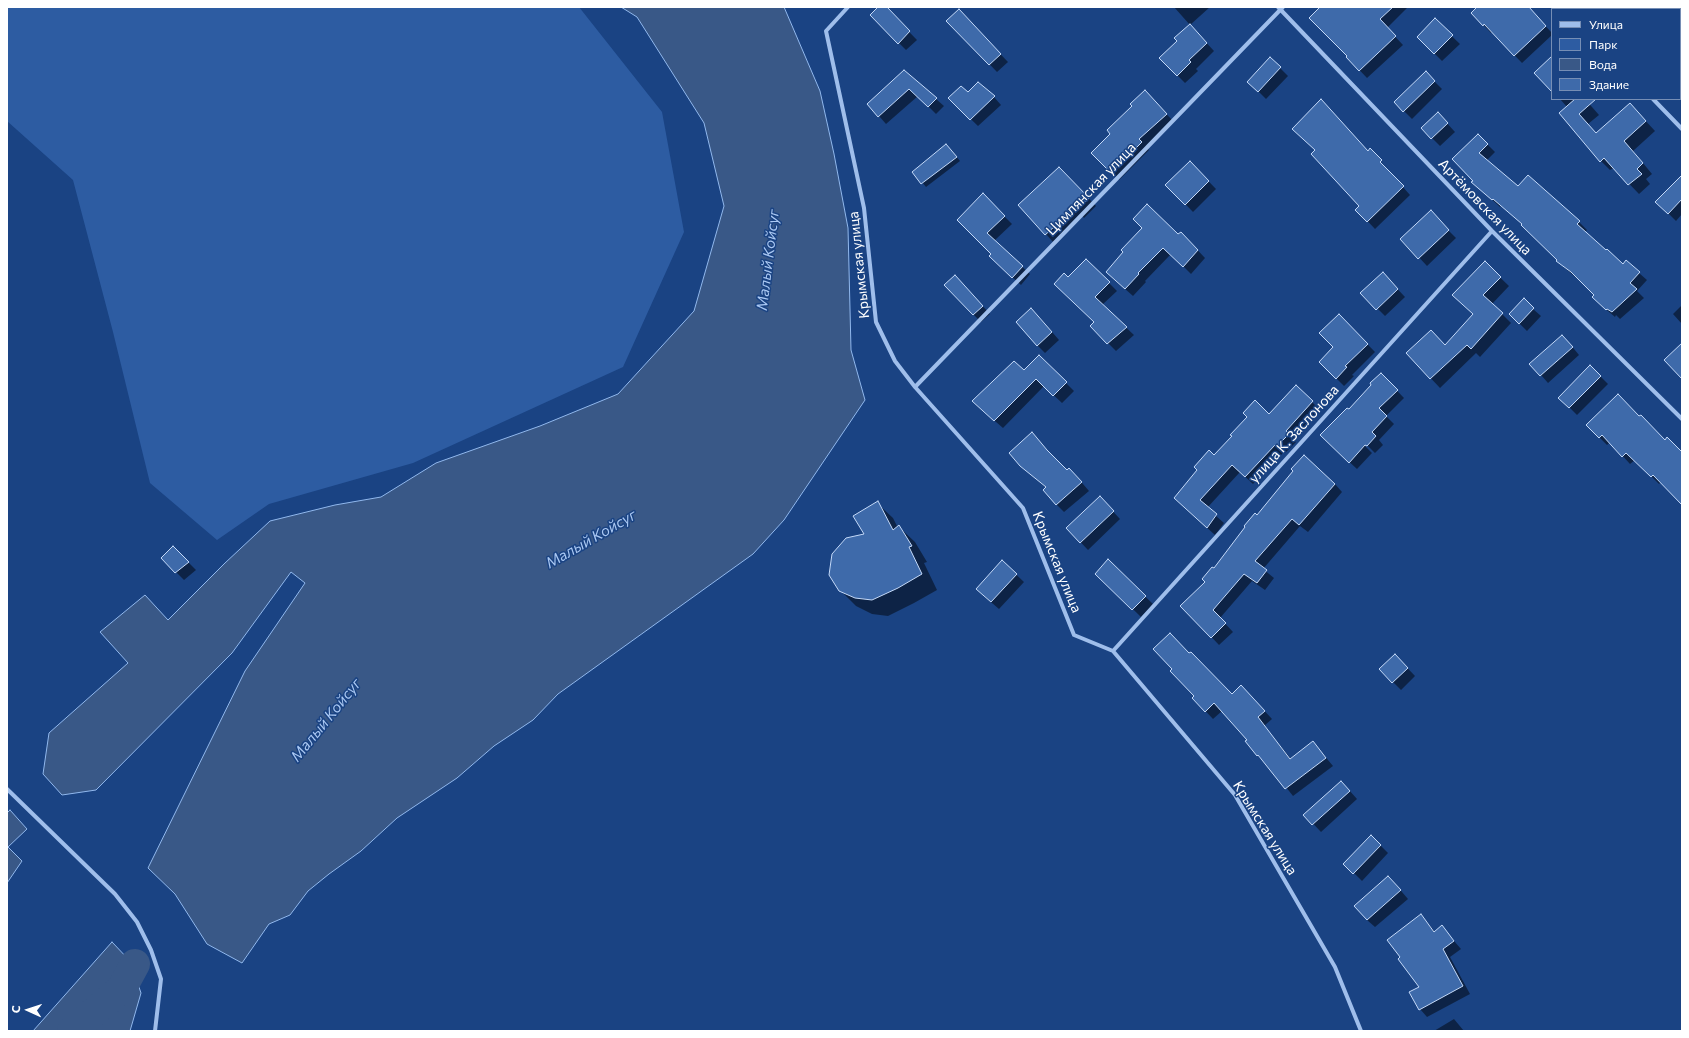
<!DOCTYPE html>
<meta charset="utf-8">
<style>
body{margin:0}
#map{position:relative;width:1689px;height:1038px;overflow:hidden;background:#1a4383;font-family:Commissioner,sans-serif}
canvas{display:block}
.frame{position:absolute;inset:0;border:8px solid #fff;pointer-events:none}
.legend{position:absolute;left:1551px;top:8px;width:130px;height:92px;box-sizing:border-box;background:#1a4383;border:1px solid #768eb5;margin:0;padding:5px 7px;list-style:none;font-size:12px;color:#fff}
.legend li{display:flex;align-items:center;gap:8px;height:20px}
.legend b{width:20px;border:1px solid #768eb5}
.north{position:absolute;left:8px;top:990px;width:40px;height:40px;-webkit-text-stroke:3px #1a4383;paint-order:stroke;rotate:273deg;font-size:11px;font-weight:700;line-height:16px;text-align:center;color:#fff}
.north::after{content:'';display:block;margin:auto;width:14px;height:18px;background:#fff;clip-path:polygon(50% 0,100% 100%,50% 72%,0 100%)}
</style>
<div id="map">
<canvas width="1689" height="1038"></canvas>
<div class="frame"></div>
<ul class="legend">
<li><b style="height:5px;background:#9fbeeb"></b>Улица</li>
<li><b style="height:11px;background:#2d5ca2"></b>Парк</li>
<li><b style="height:11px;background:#395887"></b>Вода</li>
<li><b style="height:11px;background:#3e6aaa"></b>Здание</li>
</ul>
<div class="north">С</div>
</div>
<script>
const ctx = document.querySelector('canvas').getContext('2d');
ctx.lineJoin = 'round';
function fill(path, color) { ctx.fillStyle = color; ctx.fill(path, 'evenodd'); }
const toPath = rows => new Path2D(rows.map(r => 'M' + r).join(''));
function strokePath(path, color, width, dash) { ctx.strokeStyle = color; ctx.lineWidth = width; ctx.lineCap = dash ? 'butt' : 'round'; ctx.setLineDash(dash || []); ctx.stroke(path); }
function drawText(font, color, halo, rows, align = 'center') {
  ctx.font = font + ' Commissioner,sans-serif'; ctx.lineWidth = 3; ctx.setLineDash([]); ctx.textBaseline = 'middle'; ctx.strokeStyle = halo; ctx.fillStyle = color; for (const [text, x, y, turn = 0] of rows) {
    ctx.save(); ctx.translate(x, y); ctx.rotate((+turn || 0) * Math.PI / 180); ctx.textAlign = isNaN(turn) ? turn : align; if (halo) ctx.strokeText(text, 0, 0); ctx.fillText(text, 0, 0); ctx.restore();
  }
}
fill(toPath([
 [7,7,579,7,662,112,684,232,623,367,413,463,269,504,217,540,150,483,113,332,73,180,7,121]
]), '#2d5ca2');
const water = toPath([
 [621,7,784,7,820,91,834,154,848,228,851,350,865,400,784,520,753,554,558,694,533,720,494,746,457,778,397,818,361,851,329,874,308,891,290,915,269,924,242,963,207,944,175,894,148,868,245,671,305,583,291,572,232,653,96,790,62,795,43,774,49,733,128,663,100,632,145,595,168,620,225,563,270,521,335,505,381,497,436,463,540,426,618,394,694,311,724,206,704,123,637,17,621,7],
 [10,810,27,829,8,847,22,861,7,883,7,813,10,810],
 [112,942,130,961,141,993,130,1031,33,1031,112,942]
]);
fill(water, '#395887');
strokePath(water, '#91b8ed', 1);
fill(toPath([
 [879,7,885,7,917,40,906,50,871,15],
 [1174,7,1210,7,1190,25,1214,51,1196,69,1198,71,1185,83,1160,58,1178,41,1176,38,1190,25],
 [1321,7,1408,7,1387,28,1403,45,1367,78,1347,57,1348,56],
 [1479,7,1517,7,1539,19,1552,33,1552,35,1522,63,1492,32,1491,33,1472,13],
 [1573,7,1613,7,1611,9,1575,9],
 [959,11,1008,62,997,72,948,21],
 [1435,20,1460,44,1442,61,1418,37],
 [1680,48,1682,50,1682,95,1680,93],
 [1270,58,1288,76,1266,99,1249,82],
 [904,71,944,106,936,114,918,96,886,124,879,116],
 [1426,73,1442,89,1412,119,1395,102],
 [968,94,994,97,1001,105,978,126,949,98],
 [1152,99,1174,122,1146,147,1149,150,1119,180,1092,153],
 [1560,99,1585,99,1599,115,1588,124,1596,134,1630,104,1655,131,1633,151,1652,174,1646,179,1650,184,1639,194,1614,168,1610,170,1601,161,1567,107],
 [1445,121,1455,132,1440,146,1422,128],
 [1478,135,1495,152,1486,161,1518,188,1528,176,1579,222,1587,230,1585,232,1623,265,1639,273,1647,280,1637,291,1644,298,1620,319,1616,315,1615,317,1601,305,1596,295,1565,268,1523,224,1501,205,1500,207,1473,182,1474,181],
 [950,149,960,161,926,187,914,172],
 [1370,150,1410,195,1375,229,1357,210,1360,207,1316,151,1368,152],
 [1190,162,1216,189,1193,212,1167,185],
 [1059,168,1096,206,1084,218,1082,216,1053,242,1046,234],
 [1682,176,1682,214,1676,221,1657,202],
 [983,195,1012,224,994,241,1030,274,1021,285,998,264,992,254,958,220],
 [1438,220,1456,238,1427,266,1402,239],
 [1144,228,1178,236,1189,241,1205,258,1191,274,1171,254,1145,281,1146,282,1133,296,1115,280],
 [1086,260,1117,291,1102,305,1134,335,1116,351,1091,326,1095,322,1068,278],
 [1485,263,1509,286,1492,304,1511,323,1480,357,1476,353,1440,388,1407,353,1445,346,1474,314],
 [1390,281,1405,297,1385,316,1362,293],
 [962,284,990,314,981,322,973,314],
 [1682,305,1682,324,1673,314],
 [1533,309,1541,316,1527,331,1518,322],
 [1339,315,1375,352,1352,375,1354,376,1344,386,1320,362,1334,347],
 [1039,317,1059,340,1045,353,1037,345],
 [1570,344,1579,355,1548,383,1541,375],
 [1039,356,1074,391,1062,403,1044,386,1003,428,981,409,1024,371],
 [1590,366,1608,384,1577,415,1560,398],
 [1381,374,1404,398,1386,416,1394,424,1379,440,1383,445,1375,453,1364,442,1362,443,1372,453,1357,469,1329,443,1349,410],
 [1296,386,1320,410,1293,439,1296,442,1285,453,1284,452,1253,484,1240,472,1207,508,1224,523,1215,535,1183,506,1214,456,1269,415],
 [1639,417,1665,441,1682,453,1682,504,1661,482,1659,484,1635,460,1630,464,1610,442,1607,445,1587,425],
 [1032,434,1066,472,1077,477,1089,491,1064,512,1056,504,1047,488,1021,466],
 [1295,471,1335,484,1342,492,1308,532,1300,526,1263,569,1274,578,1265,590,1252,581,1220,618,1233,632,1219,645,1182,606,1206,582,1214,570],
 [877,503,893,518,898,528,899,527,915,542,927,562,924,563,937,590,914,603,888,616,872,614,856,606,840,590,866,535],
 [1107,505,1120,519,1088,550,1067,528],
 [173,547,196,570,184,580,162,558],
 [1002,561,1024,582,999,609,985,597],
 [1108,561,1153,604,1141,617,1096,573],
 [1395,655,1415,676,1401,690,1380,669],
 [1249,694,1272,719,1264,726,1291,759,1313,742,1333,766,1293,796,1266,762,1258,755,1248,740,1222,711,1213,719,1193,698],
 [1349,790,1357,799,1321,832,1305,815],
 [1371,836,1388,853,1362,881,1345,864],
 [1396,885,1408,899,1375,927,1367,920],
 [1421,915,1435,932,1442,927,1461,949,1450,957,1470,994,1427,1017,1420,1009,1420,988,1401,957],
 [1454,1019,1464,1031,1434,1031]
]), '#0007');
strokePath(toPath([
 [72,1031,122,988,135,964]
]), '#395887', 30);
const building = toPath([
 [878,7,887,7,910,31,898,44,870,15,878,7],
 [1320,7,1393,7,1380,19,1396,36,1359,71,1346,57,1347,56,1309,18,1320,7],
 [1477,7,1529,7,1546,26,1514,56,1484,24,1483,26,1471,13,1477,7],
 [959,9,1001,54,989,65,946,21,959,9],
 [1435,18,1453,35,1434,54,1417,37,1435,18],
 [1190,24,1207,43,1189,60,1191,62,1177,76,1159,58,1177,41,1174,38,1190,24],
 [1552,56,1552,92,1534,73,1552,56],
 [1270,57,1281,67,1258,92,1247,82,1270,57],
 [904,70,937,98,928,107,909,89,878,117,867,104,904,70],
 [1426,71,1435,81,1403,112,1394,102,1426,71],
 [978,82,995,96,970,120,948,98,961,86,968,92,978,82],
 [1145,90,1167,114,1139,139,1142,142,1111,173,1091,153,1110,134,1107,130,1132,106,1130,104,1145,90],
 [1321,99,1368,151,1370,148,1382,160,1380,162,1404,186,1367,222,1355,210,1359,206,1311,154,1315,150,1292,129,1321,99],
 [1575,99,1596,99,1579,114,1596,133,1630,103,1646,121,1624,141,1643,163,1637,169,1642,174,1628,185,1604,158,1600,162,1559,113,1575,99],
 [1438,112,1448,123,1431,139,1421,128,1438,112],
 [1478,134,1488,144,1479,153,1518,186,1528,175,1580,221,1577,224,1606,250,1607,249,1623,264,1626,260,1640,272,1630,283,1637,289,1612,312,1607,309,1606,310,1592,297,1594,295,1571,272,1556,261,1557,260,1521,225,1522,224,1493,199,1492,200,1471,182,1473,181,1452,159,1478,134],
 [946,144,957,157,921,184,912,172,946,144],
 [1190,161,1209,181,1185,205,1165,185,1190,161],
 [1059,167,1089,198,1075,211,1074,209,1045,235,1018,205,1059,167],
 [1682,175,1682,199,1668,214,1655,202,1682,175],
 [983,193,1005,216,987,233,1023,266,1012,278,989,256,991,254,957,220,983,193],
 [1147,204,1178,234,1181,232,1198,250,1183,267,1163,248,1138,273,1139,274,1125,289,1106,272,1123,252,1121,250,1142,228,1133,219,1147,204],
 [1431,210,1449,230,1418,259,1400,239,1431,210],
 [1086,259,1110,282,1095,297,1127,327,1107,344,1090,326,1094,322,1054,284,1064,273,1068,277,1086,259],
 [1485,261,1501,277,1483,295,1503,313,1471,349,1467,345,1430,379,1406,353,1431,330,1445,345,1473,314,1452,295,1485,261],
 [1383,272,1398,289,1376,310,1360,293,1383,272],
 [955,275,983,306,973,315,944,285,955,275],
 [1524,298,1534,308,1519,324,1509,314,1524,298],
 [1031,308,1052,332,1037,346,1016,322,1031,308],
 [1339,314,1368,344,1345,366,1347,367,1336,379,1319,362,1333,347,1319,333,1339,314],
 [1562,335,1573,347,1540,376,1529,364,1562,335],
 [1682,343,1682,379,1664,360,1682,343],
 [1039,355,1067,382,1053,396,1036,379,994,421,972,401,1014,361,1024,370,1039,355],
 [1590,365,1601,376,1569,408,1558,398,1590,365],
 [1381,373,1398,390,1379,408,1387,416,1372,432,1376,436,1367,446,1365,445,1349,463,1320,435,1347,408,1349,409,1371,385,1370,383,1381,373],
 [1296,385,1313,401,1286,431,1289,434,1277,446,1275,445,1245,477,1232,465,1200,500,1217,514,1207,528,1174,498,1197,470,1194,467,1209,450,1214,455,1232,436,1230,435,1247,417,1243,413,1255,400,1269,414,1296,385],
 [1618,394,1639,416,1641,415,1665,440,1667,437,1682,452,1682,505,1653,475,1651,477,1626,453,1622,457,1602,435,1599,438,1586,425,1618,394],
 [1032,432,1047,450,1067,470,1069,468,1082,482,1056,505,1043,490,1046,487,1020,466,1009,453,1032,432],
 [1304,455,1335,484,1299,525,1292,519,1255,561,1267,570,1257,583,1244,574,1213,610,1226,623,1211,638,1180,606,1205,582,1202,579,1212,567,1214,568,1245,527,1244,526,1255,513,1257,515,1293,471,1291,469,1304,455],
 [1100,496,1114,511,1080,543,1066,528,1100,496],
 [878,501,893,530,899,525,912,546,909,547,922,574,898,588,872,600,855,598,839,591,829,575,832,554,846,538,864,534,853,516,878,501],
 [173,546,189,562,175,573,161,558,173,546],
 [1108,559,1146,596,1132,610,1095,574,1108,559],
 [1002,560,1017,574,991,602,976,589,1002,560],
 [1170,633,1189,653,1191,652,1232,694,1241,685,1265,711,1258,717,1290,759,1313,741,1326,758,1285,789,1258,755,1257,756,1245,741,1247,740,1214,703,1205,712,1192,698,1194,696,1170,671,1172,669,1153,649,1170,633],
 [1395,654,1408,668,1392,683,1379,669,1395,654],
 [1341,781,1350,791,1312,825,1303,815,1341,781],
 [1371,835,1381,845,1353,874,1343,864,1371,835],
 [1388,876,1401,890,1367,920,1354,906,1388,876],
 [1421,914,1434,932,1442,925,1454,941,1443,949,1463,986,1419,1010,1409,992,1419,987,1398,959,1400,957,1387,940,1421,914]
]);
fill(building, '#3e6aaa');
strokePath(building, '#c4d9f8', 1);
strokePath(toPath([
 [848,7,826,31,864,208,876,322,895,361,915,387,1023,508,1074,635,1113,651,1235,795,1335,967,1361,1031],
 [1278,7,1492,231,1682,419],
 [1564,7,1566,9],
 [1653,99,1682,129],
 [915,387,1283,7],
 [1113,651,1492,231],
 [7,789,115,894,137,922,151,950,161,979,155,1031]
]), '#9fbeeb', 4);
drawText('14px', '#fff', '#1a4383', [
 ["Цимлянская улица",1091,189,-46],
 ["Артёмовская улица",1485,207,46],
 ["Крымская улица",859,265,-96],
 ["улица К. Заслонова",1294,434,-48],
 ["Крымская улица",1057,562,68],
 ["Крымская улица",1265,828,58]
]);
drawText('italic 15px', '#aac8f3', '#1a4383', [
 ["Малый Койсуг",768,260,-83],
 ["Малый Койсуг",591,539,-30],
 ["Малый Койсуг",326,720,-51]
]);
</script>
